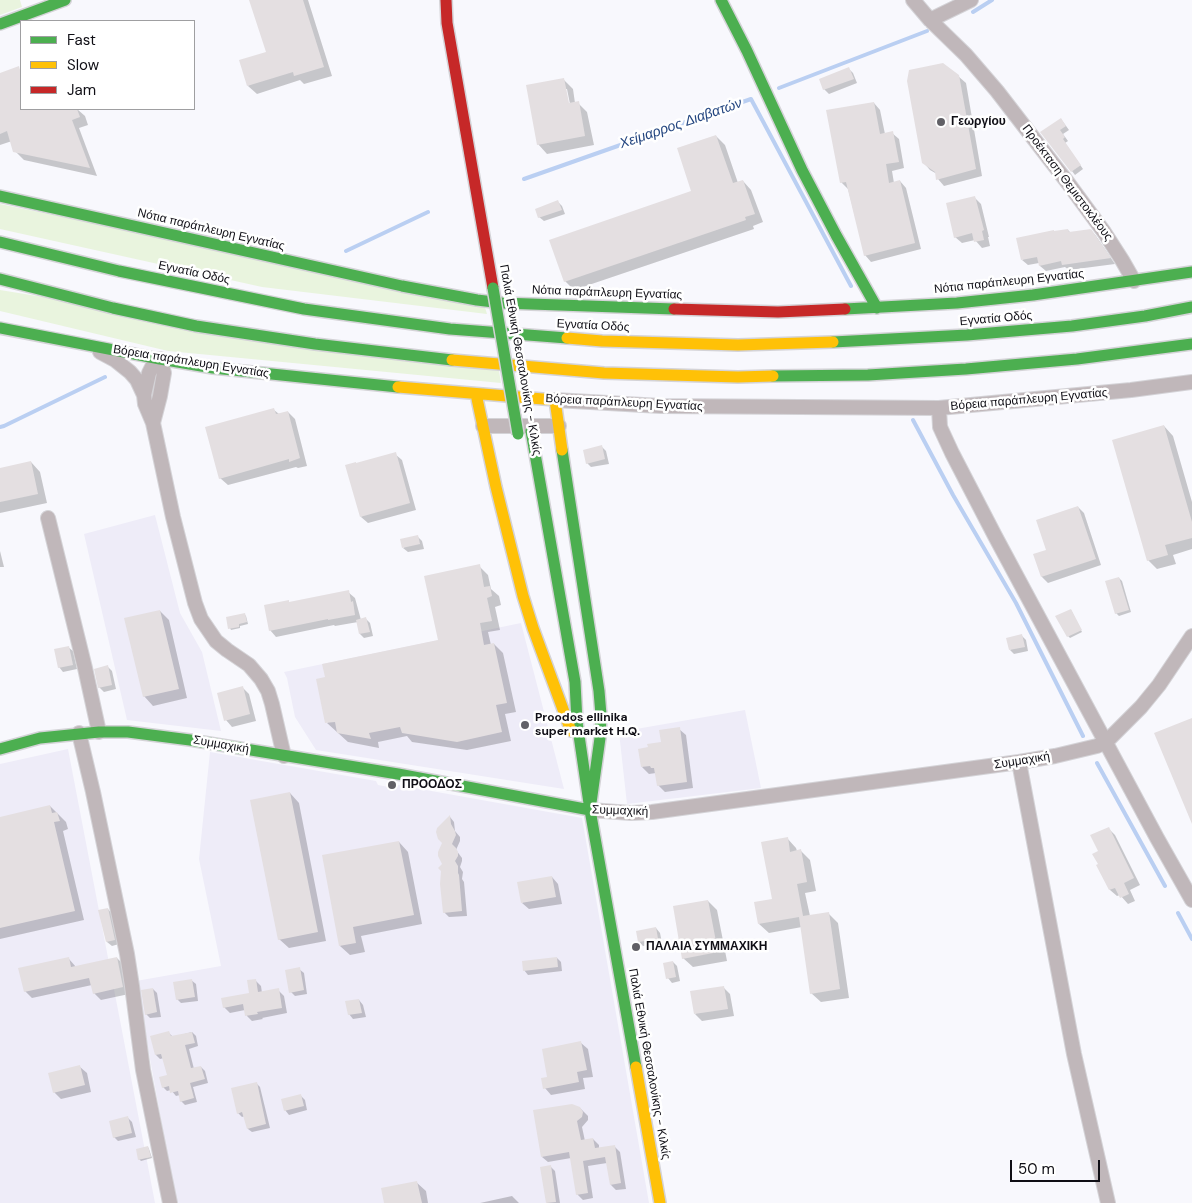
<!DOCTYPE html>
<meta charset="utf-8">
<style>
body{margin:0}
#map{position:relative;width:1192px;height:1203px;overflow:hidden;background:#f8f8fd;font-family:"DM Sans",sans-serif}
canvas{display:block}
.legend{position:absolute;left:20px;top:20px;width:175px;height:90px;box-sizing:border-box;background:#fff;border:1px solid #9f9fa1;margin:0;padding:6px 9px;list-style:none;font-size:15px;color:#0f0e15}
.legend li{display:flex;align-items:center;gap:10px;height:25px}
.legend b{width:25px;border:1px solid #9f9fa1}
.scale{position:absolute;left:1010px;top:1160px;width:90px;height:22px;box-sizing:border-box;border:2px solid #0f0e15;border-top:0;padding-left:6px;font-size:15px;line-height:18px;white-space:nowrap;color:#0f0e15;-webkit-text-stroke:4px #fff;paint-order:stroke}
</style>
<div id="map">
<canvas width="1192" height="1203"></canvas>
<ul class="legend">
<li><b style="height:6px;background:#4caf50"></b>Fast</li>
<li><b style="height:6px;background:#ffc107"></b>Slow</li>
<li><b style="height:6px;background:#c62828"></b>Jam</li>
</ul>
<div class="scale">50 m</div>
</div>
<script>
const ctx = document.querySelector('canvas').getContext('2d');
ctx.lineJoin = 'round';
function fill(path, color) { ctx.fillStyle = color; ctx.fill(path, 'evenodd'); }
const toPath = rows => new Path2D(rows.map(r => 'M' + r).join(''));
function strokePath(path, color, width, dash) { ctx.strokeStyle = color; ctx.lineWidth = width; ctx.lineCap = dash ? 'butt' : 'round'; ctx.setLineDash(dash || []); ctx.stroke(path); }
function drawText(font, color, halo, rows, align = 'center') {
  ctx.font = font + ' "DM Sans",sans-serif'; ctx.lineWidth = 5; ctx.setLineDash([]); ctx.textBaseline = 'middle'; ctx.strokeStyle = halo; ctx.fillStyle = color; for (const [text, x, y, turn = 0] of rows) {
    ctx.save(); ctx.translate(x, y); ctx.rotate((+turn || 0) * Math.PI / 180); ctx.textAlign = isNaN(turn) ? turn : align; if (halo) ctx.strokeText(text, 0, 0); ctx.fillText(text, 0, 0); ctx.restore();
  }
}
fill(toPath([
 [155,515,180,613,202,652,221,731,127,720,84,534],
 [521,623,564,789,316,750,295,717,287,678,284,672],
 [745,710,761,788,627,804,619,732],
 [68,749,155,1203,0,1203,0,764],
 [210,752,376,781,378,785,394,788,398,785,582,818,649,1203,176,1203,136,981,221,966,199,859]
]), '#eeecf8');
fill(toPath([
 [0,0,20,0,22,7,0,15],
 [0,204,484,304,487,314,262,287,0,229],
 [0,290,499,371,501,383,168,351,0,311]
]), '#e9f4de');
fill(toPath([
 [251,0,308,0,332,76,304,84,300,80,257,94,248,86,267,53],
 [18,68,21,71,21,109,77,109,85,116,88,125,79,128,97,176,24,160,15,151,12,141,0,145,0,74],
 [849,69,853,73,857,83,829,94,824,89],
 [958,76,966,83,982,176,944,186,938,179,937,174,930,170,923,162],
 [564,80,573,89,575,103,578,103,587,112,594,145,547,154,538,144],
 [565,89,567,89,571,109,568,110],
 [874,103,880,110,885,134,892,133,899,139,904,168,892,171,894,183,900,181,906,188,921,249,871,262,865,255,848,189,841,182],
 [1061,119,1069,130,1063,134,1068,141,1065,143,1083,169,1075,175,1042,132],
 [716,136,725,145,738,183,743,181,751,190,763,222,753,226,754,229,574,290,565,281,693,192],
 [975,198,981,204,989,237,988,237,990,246,982,248,975,240,962,243,955,237],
 [558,202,562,206,565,214,544,221,539,217],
 [1068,230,1071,233,1091,230,1096,236,1115,264,1069,270,1065,267,1046,271,1040,266,1039,263,1028,265,1022,260],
 [274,410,279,414,288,412,295,419,307,466,298,468,296,467,228,485,220,478],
 [1164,426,1173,436,1192,502,1192,549,1173,555,1176,564,1157,569,1148,560],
 [602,447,606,451,609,464,591,467,587,463],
 [395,454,402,460,416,510,368,523,361,517],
 [31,462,40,472,47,503,0,513,0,469],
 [1078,507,1084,513,1101,565,1048,583,1042,577,1035,555,1048,551],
 [418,537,422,541,424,549,408,552,403,548],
 [0,551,4,567,0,567],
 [479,566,488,575,491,589,499,596,501,605,495,607,500,630,488,632,491,645,494,644,503,653,516,712,505,714,511,741,467,750,412,742,407,736,378,742,379,748,348,742,327,723,439,641],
 [1119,578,1122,581,1131,612,1119,616,1116,613],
 [348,592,355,598,361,620,366,619,370,623,373,636,364,638,360,634,358,622,335,626,334,625,276,637,270,630,290,603],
 [1071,610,1082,632,1070,638,1068,636],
 [160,611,169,620,187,698,153,706,144,696],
 [244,614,246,616,248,624,240,626,240,628,231,630,230,628],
 [1022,636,1026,640,1028,651,1014,654,1010,650],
 [68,647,73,651,77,669,63,672,59,667],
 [108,667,112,671,116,689,104,692,99,687],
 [242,687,249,694,256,721,232,727,226,720],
 [679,729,686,735,693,788,665,792,658,785,656,773,649,774,642,767,662,743],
 [290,793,299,803,326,941,289,948,279,939],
 [50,806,66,822,68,829,63,831,84,920,0,939,0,818],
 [450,817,454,822,455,831,460,837,460,841,456,850,462,858,462,861,460,867,463,872,462,879,464,882,467,916,449,917,444,912,443,864],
 [1108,828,1115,835,1140,885,1130,890,1135,901,1128,904,1120,895,1117,896,1110,890,1100,851],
 [787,838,796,848,797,851,801,851,810,860,816,891,805,893,810,916,828,913,838,923,849,998,821,1002,811,993,802,927,769,933,759,924,774,900],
 [399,842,408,852,422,924,361,936,365,952,350,955,340,946],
 [552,877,558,884,562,904,529,909,522,903],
 [708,901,717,910,727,961,693,967,683,958],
 [108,909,112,914,119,944,112,946,107,942,100,911],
 [656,928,660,933,662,943,643,946,639,942],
 [117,958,124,965,129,994,101,1000,94,993,92,985,32,998,25,991,69,959,76,967],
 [557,958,561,962,562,971,528,975,524,970],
 [673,962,677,966,680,981,672,983,668,978],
 [299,969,304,973,307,994,295,996,291,992],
 [191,980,196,984,198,1001,181,1003,177,999],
 [255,980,261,986,262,993,278,990,284,996,287,1013,262,1018,263,1019,252,1021,247,1016,245,1010,230,1013,224,1007,250,994],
 [724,988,730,994,734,1016,702,1021,695,1014],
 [153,989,157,993,161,1017,150,1018,146,1014],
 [359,1000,363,1005,366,1017,353,1019,349,1014],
 [192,1032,196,1036,198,1046,189,1049,194,1069,201,1067,205,1071,208,1083,193,1087,197,1102,185,1105,181,1101,180,1095,176,1096,171,1090,167,1091,163,1087,168,1076,164,1058,160,1059,156,1055,152,1037,169,1033,173,1037],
 [581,1043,588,1049,593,1077,583,1078,585,1089,551,1095,545,1088,549,1078],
 [80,1067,87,1073,91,1092,61,1099,54,1092],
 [256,1083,260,1087,270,1128,252,1132,248,1129,245,1116,242,1117,238,1113],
 [301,1096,305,1100,307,1110,289,1115,285,1110],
 [580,1108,588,1116,588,1120,582,1127,585,1141,593,1139,599,1145,599,1149,614,1146,620,1152,626,1189,616,1190,611,1185,607,1163,588,1166,593,1198,583,1200,577,1194,571,1158,548,1162,542,1157],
 [128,1118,132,1122,136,1137,118,1141,114,1137],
 [148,1147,149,1149,152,1158,141,1161,139,1159],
 [550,1166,555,1171,560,1203,547,1203],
 [416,1182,426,1191,428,1203,385,1203],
 [512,1196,519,1203,480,1203]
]), '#0003');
strokePath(toPath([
 [973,12,992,0],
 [779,88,927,31],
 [524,179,751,99,851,286],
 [346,251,428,212],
 [913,420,953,495,1016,603,1083,736],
 [0,427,4,426,105,377],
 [1097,763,1165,886],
 [1178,913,1192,939]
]), '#bacff2', 4);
fill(toPath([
 [249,0,303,0,324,67,294,76,293,72,247,86,239,60,266,52],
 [943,63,959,75,976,169,936,180,935,172,922,163,907,81,909,70],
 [19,66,21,74,21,109,77,109,80,117,72,120,90,168,13,152,7,131,0,134,0,73],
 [849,67,854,79,823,90,819,79],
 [564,78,569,103,579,101,585,136,537,145,526,85],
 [874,102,880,134,893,131,899,162,886,164,889,183,900,180,915,243,864,256,846,182,840,183,826,110],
 [1061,118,1066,126,1060,130,1065,137,1063,139,1081,165,1071,172,1040,132],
 [716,135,733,183,743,180,755,214,745,217,746,220,564,282,549,240,691,191,677,148],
 [975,196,984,230,982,231,984,240,974,242,972,233,954,238,946,203],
 [558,200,562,210,538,218,535,209],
 [1068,229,1069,232,1091,229,1111,258,1062,265,1061,261,1039,266,1037,257,1021,260,1016,238,1054,230,1054,231],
 [274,408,276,414,288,411,300,458,289,462,289,459,219,479,205,427],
 [1164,425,1192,522,1192,538,1165,545,1168,555,1147,561,1112,440],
 [602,445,605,459,586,464,583,450],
 [396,452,410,503,360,517,345,465,356,462,356,463],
 [31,461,38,494,0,502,0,468],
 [1078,506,1096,559,1041,577,1033,554,1046,550,1036,520],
 [418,535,420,544,402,548,400,539],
 [480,564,484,587,490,586,492,596,487,598,492,621,480,623,484,645,494,643,507,703,496,705,502,732,457,742,402,733,400,727,369,733,371,739,337,733,335,722,325,723,316,679,325,677,322,664,438,640,424,576],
 [1119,577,1129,610,1115,614,1105,581],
 [349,590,351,602,353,601,355,615,328,620,328,619,269,631,264,605,289,600,289,602],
 [1071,609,1082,630,1067,637,1055,616],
 [160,610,179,689,143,697,124,618],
 [245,613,247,622,239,624,239,627,228,629,226,617],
 [366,617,370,632,359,634,356,620],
 [1022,634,1025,647,1009,650,1006,638],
 [69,646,73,665,58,668,54,649],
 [108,665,112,685,98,688,94,669],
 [243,686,250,714,224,721,217,693],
 [1192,718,1192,824,1154,733],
 [680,727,687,782,657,786,654,768,651,768,650,766,641,767,638,749,648,747,647,744,661,742,659,730],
 [290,792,318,932,278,940,250,800],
 [50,805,52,813,57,812,60,821,54,822,75,911,0,928,0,817],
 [450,815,451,824,455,831,456,835,452,844,456,848,458,852,458,856,455,861,458,866,458,873,459,875,462,911,443,913,440,884,441,871,438,868,442,864,438,856,438,852,442,843,438,839,436,832,437,828],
 [1109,827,1134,878,1124,883,1129,894,1120,898,1115,888,1109,890,1096,865,1098,864,1092,854,1098,851,1090,835],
 [788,837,790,852,801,849,807,882,797,884,803,916,829,912,840,989,810,994,799,917,758,924,754,902,772,899,761,842],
 [399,841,414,915,353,927,356,943,339,946,322,855],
 [552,876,556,897,521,903,517,882],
 [708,900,718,952,682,959,673,906],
 [108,908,115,940,106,942,98,910],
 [656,927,658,939,638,942,636,931],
 [69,957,71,967,117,957,123,987,93,994,89,978,24,992,18,968],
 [557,957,558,967,523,971,522,961],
 [673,961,676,977,666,979,663,963],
 [300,967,304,990,289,993,285,970],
 [192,979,195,997,176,1000,173,982],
 [256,979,258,992,279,988,282,1008,257,1012,258,1014,245,1016,243,1004,223,1008,221,998,249,993,247,980],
 [724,986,728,1009,694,1014,690,991],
 [153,988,157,1012,145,1015,141,990],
 [359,999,362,1013,348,1015,345,1001],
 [169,1031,171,1036,192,1032,195,1043,185,1045,191,1068,201,1066,205,1079,190,1083,194,1098,180,1102,178,1091,170,1093,169,1086,162,1088,159,1077,167,1075,161,1054,155,1055,150,1036],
 [581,1041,587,1070,577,1072,579,1082,543,1089,541,1078,547,1077,542,1049],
 [80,1065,85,1085,53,1093,48,1073],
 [257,1082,266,1124,247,1129,242,1112,237,1114,231,1088],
 [301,1094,304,1106,284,1111,281,1099],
 [572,1104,580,1107,583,1112,582,1117,577,1121,581,1140,593,1138,595,1148,615,1145,621,1183,610,1185,605,1157,583,1161,588,1193,576,1195,569,1152,541,1157,533,1110],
 [128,1116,132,1133,113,1138,109,1121],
 [148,1146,151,1157,138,1160,136,1149],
 [551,1165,556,1202,546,1203,540,1167],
 [417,1181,422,1203,384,1203,381,1188]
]), '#e4dfe1');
const street = toPath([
 [913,0,930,20,966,55,997,91,1068,183,1104,232,1122,260,1134,281],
 [930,20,971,0],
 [100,352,115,360,130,372,137,380,144,395,145,404,153,423,173,517,195,603,201,619,216,641,227,650,249,665,261,679,268,691,272,704,284,756],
 [144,395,149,373,152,367,160,359,164,373,160,396,153,423],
 [555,400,661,406,939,408,1131,390,1192,382],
 [939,408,940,427,952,453,995,536,1157,838,1192,900],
 [483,426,559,426],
 [48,518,85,668,99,732],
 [79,733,93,792,127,954,132,986,143,1070,170,1203],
 [1019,762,1074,1054,1108,1203],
 [590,810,631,813,652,812,1019,762,1055,756,1097,746,1106,742,1141,707,1159,685,1192,636]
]);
const fast = toPath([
 [721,0,747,51,802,170,836,235,877,308],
 [0,24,65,0],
 [0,196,402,286,477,300,502,303,674,309],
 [0,242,119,271,304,309,450,329,567,338],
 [0,279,113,308,196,326,315,344,452,360],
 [845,309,957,303,1033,295,1192,272],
 [0,328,160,359,213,368,398,387],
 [833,342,967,335,1072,326,1145,316,1192,307],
 [773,376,868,375,966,369,1077,359,1192,344],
 [531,431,575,682,577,722,590,810,636,1067],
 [562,450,599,691,601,715,600,738,590,810],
 [0,749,40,738,99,732,128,732,190,740,398,774,590,810]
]);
const slow = toPath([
 [567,338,602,341,738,345,833,342],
 [452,360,604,373,738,377,773,376],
 [398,387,555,400,562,450],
 [476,394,496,487,523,596,533,628,571,731],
 [636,1067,660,1203]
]);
const jam = toPath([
 [446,0,447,23,493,288],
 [674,309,778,312,845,309]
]);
strokePath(street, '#d4d3d7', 16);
strokePath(fast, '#d4d3d7', 14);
strokePath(slow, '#d4d3d7', 14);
strokePath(jam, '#d4d3d7', 14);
strokePath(street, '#c0b7ba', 14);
strokePath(fast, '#4caf50', 11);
strokePath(slow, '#ffc107', 11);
strokePath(jam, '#c62828', 11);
const fastBridge = toPath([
 [493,288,518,434]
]);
strokePath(fastBridge, '#d4d3d7', 14, []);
strokePath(fastBridge, '#4caf50', 11);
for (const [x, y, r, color] of [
 [941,122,5,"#616066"],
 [525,725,5,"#616066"],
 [392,785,5,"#616066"],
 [636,947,5,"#616066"]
]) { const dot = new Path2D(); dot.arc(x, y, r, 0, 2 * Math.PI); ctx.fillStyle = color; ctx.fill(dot); strokePath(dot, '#fff', 2); }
drawText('bold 12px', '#0f0e15', '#fff', [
 ["Γεωργίου",951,122],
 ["Proodos ellinika",535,718],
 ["super market H.Q.",535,732],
 ["ΠΡΟΟΔΟΣ",402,785],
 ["ΠΑΛΑΙΑ ΣΥΜΜΑΧΙΚΗ",646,947]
], 'left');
drawText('12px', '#0f0e15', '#fff', [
 ["Προέκταση Θεμιστοκλέους",1067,183,53],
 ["Νότια παράπλευρη Εγνατίας",211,230,13],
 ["Εγνατία Οδός",194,273,12],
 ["Νότια παράπλευρη Εγνατίας",1009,282,-6],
 ["Νότια παράπλευρη Εγνατίας",607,293,2],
 ["Εγνατία Οδός",996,319,-5],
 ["Εγνατία Οδός",593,326,3],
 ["Παλιά Εθνική Θεσσαλονίκης - Κιλκίς",520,360,80],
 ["Βόρεια παράπλευρη Εγνατίας",191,362,9],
 ["Βόρεια παράπλευρη Εγνατίας",1029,400,-5],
 ["Βόρεια παράπλευρη Εγνατίας",624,403,3],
 ["Συμμαχική",221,745,10],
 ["Συμμαχική",1022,761,-9],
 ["Συμμαχική",620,811,2],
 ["Παλιά Εθνική Θεσσαλονίκης - Κιλκίς",649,1064,80]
]);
drawText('italic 14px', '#244680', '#fff', [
 ["Χείμαρρος Διαβατών",681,124,-19]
]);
</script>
